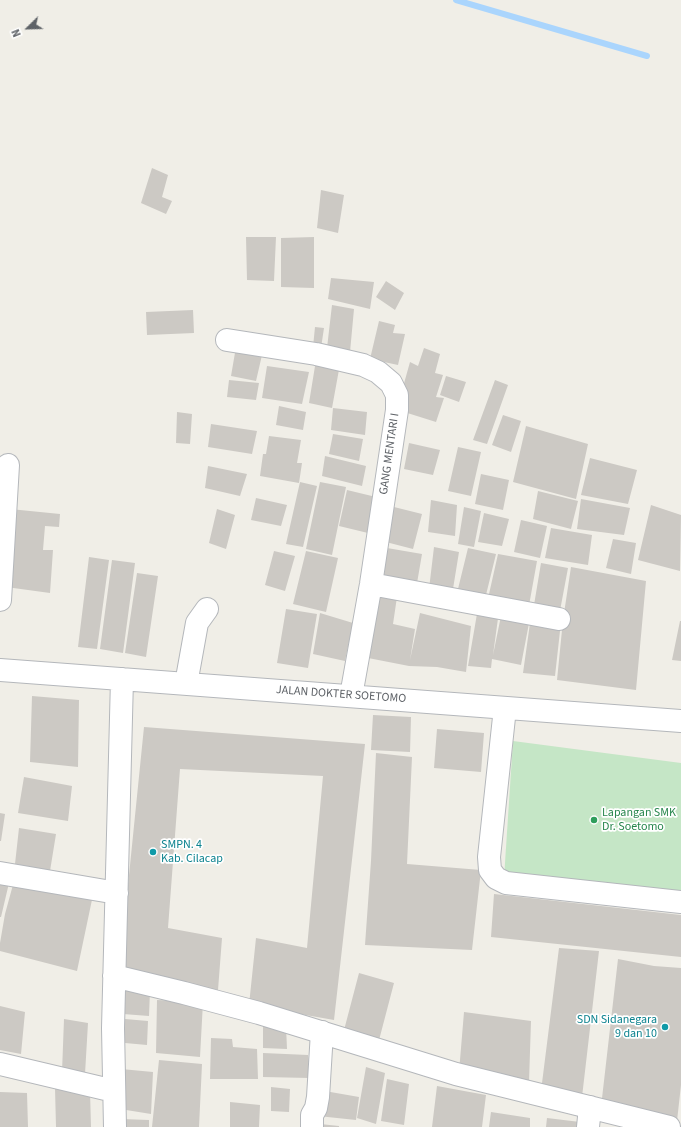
<!DOCTYPE html>
<style>
body{margin:0}
#map{position:relative;width:681px;height:1127px;overflow:hidden;background:#f0eee7;font-family:"Source Sans 3",sans-serif}
canvas{display:block}
.north{position:absolute;left:8px;top:8px;width:40px;height:40px;-webkit-text-stroke:3px #fff;paint-order:stroke;rotate:247deg;font-size:11px;font-weight:700;line-height:16px;text-align:center;color:#5e6267}
.north::after{content:'';display:block;margin:auto;width:14px;height:18px;background:#5e6267;clip-path:polygon(50% 0,100% 100%,50% 72%,0 100%)}
</style>
<div id="map">
<canvas width="681" height="1127"></canvas>
<div class="north">N</div>
</div>
<script>
const ctx = document.querySelector('canvas').getContext('2d');
ctx.lineJoin = 'round';
function fill(path, color) { ctx.fillStyle = color; ctx.fill(path, 'evenodd'); }
const toPath = rows => new Path2D(rows.map(r => 'M' + r).join(''));
function strokePath(path, color, width, dash) { ctx.strokeStyle = color; ctx.lineWidth = width; ctx.lineCap = dash ? 'butt' : 'round'; ctx.setLineDash(dash || []); ctx.stroke(path); }
function drawText(font, color, halo, rows, align = 'center') {
  ctx.font = font + ' "Source Sans 3",sans-serif'; ctx.lineWidth = 3.5; ctx.setLineDash([]); ctx.textBaseline = 'middle'; ctx.strokeStyle = halo; ctx.fillStyle = color; for (const [text, x, y, turn = 0] of rows) {
    ctx.save(); ctx.translate(x, y); ctx.rotate((+turn || 0) * Math.PI / 180); ctx.textAlign = isNaN(turn) ? turn : align; if (halo) ctx.strokeText(text, 0, 0); ctx.fillText(text, 0, 0); ctx.restore();
  }
}
fill(toPath([
 [513,741,681,763,681,894,504,878]
]), '#c5e6c6');
strokePath(toPath([
 [456,0,647,56]
]), '#aad5fd', 6);
fill(toPath([
 [152,168,168,175,162,197,172,201,166,214,141,203],
 [321,190,344,195,338,233,317,228],
 [246,237,276,237,274,281,247,280],
 [314,237,314,288,281,287,281,238],
 [331,278,374,282,370,309,328,299],
 [386,281,404,293,395,310,376,297],
 [332,305,354,309,350,352,327,348],
 [193,310,194,333,147,335,146,312],
 [379,321,395,325,393,333,405,334,398,365,370,359],
 [315,327,324,328,321,348,313,347],
 [236,347,262,355,256,381,231,376],
 [424,348,440,354,435,373,443,375,436,397,444,398,436,422,401,411,406,388,403,387,410,362,418,366],
 [316,360,340,364,332,408,309,403],
 [267,366,309,372,302,404,262,398],
 [446,376,466,382,459,402,440,395],
 [229,380,259,383,256,400,227,397],
 [495,380,508,385,487,444,473,440],
 [279,406,306,412,303,430,276,425],
 [333,408,367,412,365,435,331,430],
 [177,412,192,414,190,444,176,443],
 [503,415,521,421,511,452,492,445],
 [211,424,257,431,252,454,208,447],
 [526,426,588,444,576,499,513,482],
 [333,434,363,439,359,461,329,454],
 [269,436,301,440,297,463,302,463,299,483,260,476,263,454,266,454],
 [409,443,440,450,433,475,404,469],
 [458,447,481,452,471,496,448,491],
 [325,456,366,466,362,486,322,476],
 [590,458,637,470,628,504,581,495],
 [208,466,247,474,240,496,205,488],
 [481,474,509,480,503,510,475,504],
 [300,482,317,486,303,547,286,544],
 [320,482,346,487,332,555,306,549],
 [347,490,376,497,368,533,339,526],
 [538,491,578,501,571,529,533,519],
 [256,498,287,505,281,526,251,520],
 [581,499,630,508,624,535,577,529],
 [431,500,457,505,455,536,428,532],
 [651,505,681,515,680,571,638,560],
 [390,506,422,514,413,549,382,541],
 [464,507,481,511,474,547,458,544],
 [10,509,60,514,59,527,45,526,43,550,53,550,50,593,6,587],
 [217,509,235,515,226,549,209,543],
 [484,513,509,519,502,546,478,542],
 [521,520,547,526,540,558,514,552],
 [551,528,592,535,588,565,545,558],
 [613,539,636,543,631,574,606,568],
 [434,547,459,552,452,595,429,589],
 [387,548,422,554,416,589,381,583],
 [468,548,496,554,485,599,457,593],
 [274,551,295,556,285,591,265,585],
 [306,551,338,558,326,612,293,604],
 [498,554,537,561,528,611,487,603],
 [89,557,109,560,97,649,78,647],
 [112,560,135,563,123,653,100,649],
 [541,563,568,568,559,616,533,611],
 [571,567,646,581,636,690,557,680,563,620],
 [137,573,158,576,146,657,125,653],
 [374,590,397,597,393,624,415,629,410,660,420,613,471,626,466,672,437,667,409,666,363,657],
 [478,608,499,611,493,655,502,611,530,618,521,665,492,659,491,668,468,666],
 [286,609,317,614,308,668,277,663],
 [320,613,353,623,345,661,313,654],
 [531,616,561,622,555,676,523,673],
 [680,621,681,621,681,661,672,660],
 [32,696,79,700,78,767,30,762],
 [373,715,411,717,410,752,371,750],
 [144,727,365,744,334,1020,249,1005,256,938,307,948,323,776,180,769,168,928,222,938,218,990,119,974],
 [437,729,484,733,481,772,434,768],
 [376,753,412,757,407,864,481,870,472,950,365,945,371,861],
 [24,777,72,786,68,821,18,813],
 [0,813,5,814,1,841,0,841],
 [19,828,56,834,50,871,15,864],
 [0,880,9,883,1,917,0,917],
 [14,881,93,895,77,971,0,951,0,943,5,914],
 [494,894,681,915,681,957,491,937],
 [559,948,599,951,582,1097,541,1091],
 [618,959,654,966,681,968,681,1085,677,1121,601,1107],
 [359,973,394,983,378,1044,343,1034],
 [123,988,150,990,149,1016,123,1014],
 [157,1000,203,1002,200,1057,156,1053],
 [0,1006,25,1012,21,1054,0,1050],
 [464,1012,531,1021,529,1082,459,1072],
 [64,1019,88,1023,85,1074,62,1072],
 [125,1019,148,1021,147,1045,125,1043],
 [263,1024,286,1026,287,1049,263,1048],
 [211,1038,232,1039,233,1047,257,1049,258,1079,210,1079],
 [263,1053,308,1055,310,1078,263,1077],
 [159,1060,202,1064,199,1127,152,1127],
 [366,1067,385,1073,376,1124,357,1118],
 [121,1069,153,1072,151,1114,120,1109],
 [387,1079,409,1084,404,1125,381,1121],
 [437,1086,486,1095,482,1127,432,1127],
 [271,1087,290,1089,289,1112,271,1111],
 [55,1088,90,1091,91,1127,56,1127],
 [319,1090,359,1097,356,1120,318,1116],
 [0,1092,27,1093,28,1127,0,1127],
 [230,1102,260,1105,259,1127,230,1127],
 [491,1112,530,1118,530,1127,489,1127],
 [547,1118,580,1122,579,1127,546,1127],
 [121,1119,149,1120,149,1127,121,1127],
 [320,1124,339,1126,339,1127,319,1127]
]), '#ccc9c4');
const minor = toPath([
 [227,340,316,354,363,365,378,372,391,383,397,395,397,410,371,584,351,696],
 [371,584,559,619],
 [0,600,8,465],
 [0,670,681,721],
 [186,684,197,623,207,609],
 [505,708,489,857,490,870,496,878,506,883,681,902],
 [0,873,117,893],
 [114,976,184,993,259,1013,456,1074,669,1127],
 [0,1064,114,1091],
 [115,1127,113,1028,122,679],
 [312,1127,312,1115,316,1108,318,1097,322,1032],
 [588,1127,590,1107]
]);
strokePath(minor, '#b4b7bb', 24);
strokePath(minor, '#fff', 22);
for (const [x, y, r, color] of [
 [594,820,4,"#2e9e5b"],
 [153,852,4,"#0f9aa8"],
 [665,1027,4,"#0f9aa8"]
]) { const dot = new Path2D(); dot.arc(x, y, r, 0, 2 * Math.PI); ctx.fillStyle = color; ctx.fill(dot); strokePath(dot, '#fff', 1.5); }
drawText('12px', '#5e6267', '#fff', [
 ["GANG MENTARI I",390,454,-82],
 ["JALAN DOKTER SOETOMO",341,695,4]
]);
drawText('12px', '#27864d', '#fff', [
 ["Lapangan SMK",602,813],
 ["Dr. Soetomo",602,827]
], 'left');
drawText('12px', '#0d838f', '#fff', [
 ["SMPN. 4",161,845],
 ["Kab. Cilacap",161,859],
 ["SDN Sidanegara",657,1020,"right"],
 ["9 dan 10",657,1034,"right"]
], 'left');
</script>
